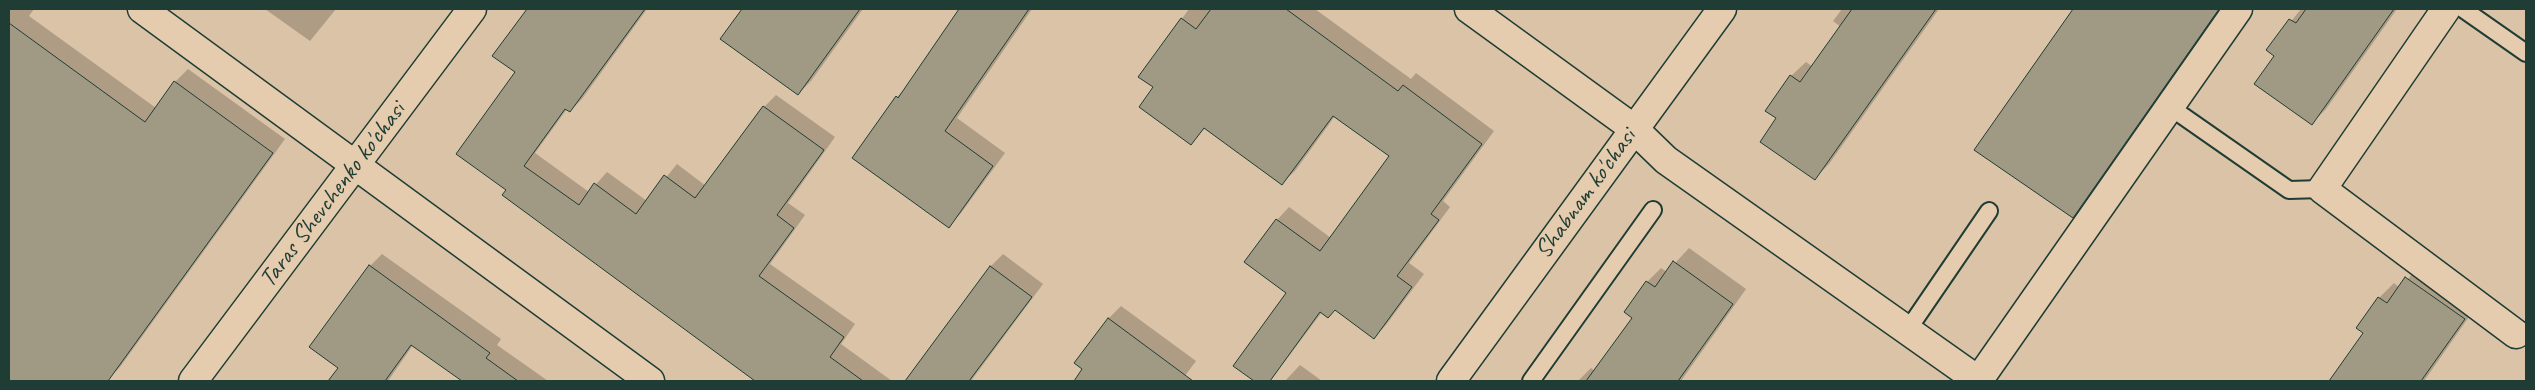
<!DOCTYPE html>
<style>
body{margin:0}
#map{position:relative;width:2535px;height:390px;overflow:hidden;background:#dac3a7;font-family:Caveat,sans-serif}
canvas{display:block}
.frame{position:absolute;inset:0;border:10px solid #1f3d34;pointer-events:none}
</style>
<div id="map">
<canvas width="2535" height="390"></canvas>
<div class="frame"></div>
</div>
<script>
const ctx = document.querySelector('canvas').getContext('2d');
ctx.lineJoin = 'round';
function fill(path, color) { ctx.fillStyle = color; ctx.fill(path, 'evenodd'); }
const toPath = rows => new Path2D(rows.map(r => 'M' + r).join(''));
function strokePath(path, color, width, dash) { ctx.strokeStyle = color; ctx.lineWidth = width; ctx.lineCap = dash ? 'butt' : 'round'; ctx.setLineDash(dash || []); ctx.stroke(path); }
function drawText(font, color, halo, rows, align = 'center') {
  ctx.font = font + ' Caveat,sans-serif'; ctx.lineWidth = 4; ctx.setLineDash([]); ctx.textBaseline = 'middle'; ctx.strokeStyle = halo; ctx.fillStyle = color; for (const [text, x, y, turn = 0] of rows) {
    ctx.save(); ctx.translate(x, y); ctx.rotate((+turn || 0) * Math.PI / 180); ctx.textAlign = isNaN(turn) ? turn : align; if (halo) ctx.strokeText(text, 0, 0); ctx.fillText(text, 0, 0); ctx.restore();
  }
}
fill(toPath([
 [9,9,34,9,29,16,156,108,175,82,188,69,285,139,120,367,107,380,95,371,88,381,9,381,9,308,34,273,9,255],
 [265,9,336,9,310,41],
 [528,9,647,9,582,99,570,111,567,109,535,153,589,192,607,172,647,201,677,164,706,186,764,107,776,95,835,137,788,203,805,215,770,264,855,324,841,344,892,381,758,381,504,195,508,190,516,72,494,56],
 [744,9,863,9,811,81,798,94,722,38],
 [961,9,1032,9,957,118,1005,153,961,213,949,226,854,157,897,97,908,86],
 [1189,9,1315,9,1411,79,1416,73,1494,131,1443,201,1450,207,1409,263,1424,274,1386,325,1374,338,1335,309,1322,312,1270,381,1256,381,1235,365,1288,293,1277,220,1289,207,1331,238,1391,156,1335,116,1295,171,1282,183,1206,127,1191,143,1155,87,1140,77],
 [1842,9,1939,9,1829,164,1814,179,1778,118,1767,111,1791,76,1806,62,1813,67,1841,27,1833,21],
 [2075,9,2220,9,2072,217,1976,150],
 [2301,9,2397,9,2326,109,2312,123,2276,55,2268,50],
 [1689,248,1746,289,1681,381,1578,381,1591,368,1595,371,1633,317,1647,282,1661,268,1667,272],
 [382,254,501,339,497,345,548,381,464,381,413,345,388,381,330,381,339,368,370,266],
 [1003,254,1043,284,971,381,906,381,991,266],
 [2421,264,2478,304,2424,381,2331,381,2365,333,2358,328,2379,298,2394,283,2400,288],
 [1121,306,1196,361,1181,381,1075,381,1084,369,1076,363,1109,318],
 [1300,365,1322,381,1285,381]
]), '#0003');
const building = toPath([
 [527,9,645,9,570,112,565,109,524,166,579,205,594,183,636,214,664,175,695,198,763,106,824,150,777,215,794,228,759,276,844,337,830,357,863,381,755,381,502,195,506,190,456,154,515,72,492,56,527,9],
 [742,9,860,9,798,95,720,39,742,9],
 [959,9,1029,9,945,131,993,166,949,228,852,158,896,96,898,98,959,9],
 [1211,9,1286,9,1398,91,1403,85,1482,144,1431,214,1439,220,1397,276,1412,287,1374,339,1335,310,1328,318,1320,312,1270,381,1254,381,1233,366,1286,293,1244,262,1276,219,1320,251,1389,156,1333,116,1282,185,1204,128,1191,145,1139,107,1153,87,1138,77,1181,18,1196,29,1211,9],
 [1852,9,1936,9,1815,180,1760,142,1776,118,1765,111,1790,75,1800,82,1852,9],
 [2073,9,2219,9,2073,218,1974,150,2073,9],
 [2306,9,2394,9,2312,125,2254,84,2274,56,2266,50,2289,19,2296,23,2306,9],
 [9,23,145,122,174,81,273,153,108,381,9,381,9,23],
 [1673,261,1733,304,1678,381,1586,381,1632,318,1624,312,1646,281,1655,287,1673,261],
 [369,265,490,353,486,358,518,381,462,381,411,345,385,381,328,381,338,368,309,347,369,265],
 [990,266,1032,297,969,381,905,381,990,266],
 [2405,277,2465,319,2421,381,2329,381,2363,333,2356,328,2378,297,2387,303,2405,277],
 [1108,318,1193,381,1074,381,1082,369,1074,363,1108,318]
]);
fill(building, '#a09983');
strokePath(building, '#1f3d34', 1);
const lane = toPath([
 [2463,9,2526,53],
 [2170,107,2289,190,2322,189],
 [1907,331,1989,211],
 [1531,381,1653,210]
]);
const street = toPath([
 [142,9,650,381],
 [1469,9,1633,128,1666,160,1979,381],
 [2446,9,2322,189,2516,334],
 [1978,381,2238,9]
]);
const secondary = toPath([
 [193,381,472,9],
 [1451,381,1722,9]
]);
strokePath(lane, '#1f3d34', 20);
strokePath(street, '#1f3d34', 31);
strokePath(secondary, '#1f3d34', 31);
strokePath(lane, '#e6ccae', 16);
strokePath(street, '#e6ccae', 28);
strokePath(secondary, '#e6ccae', 28);
drawText('25px', '#1f3d34', '#e6ccae', [
 ["Shabnam ko'chasi",1586,194,-54],
 ["Taras Shevchenko ko'chasi",333,195,-53]
]);
</script>
